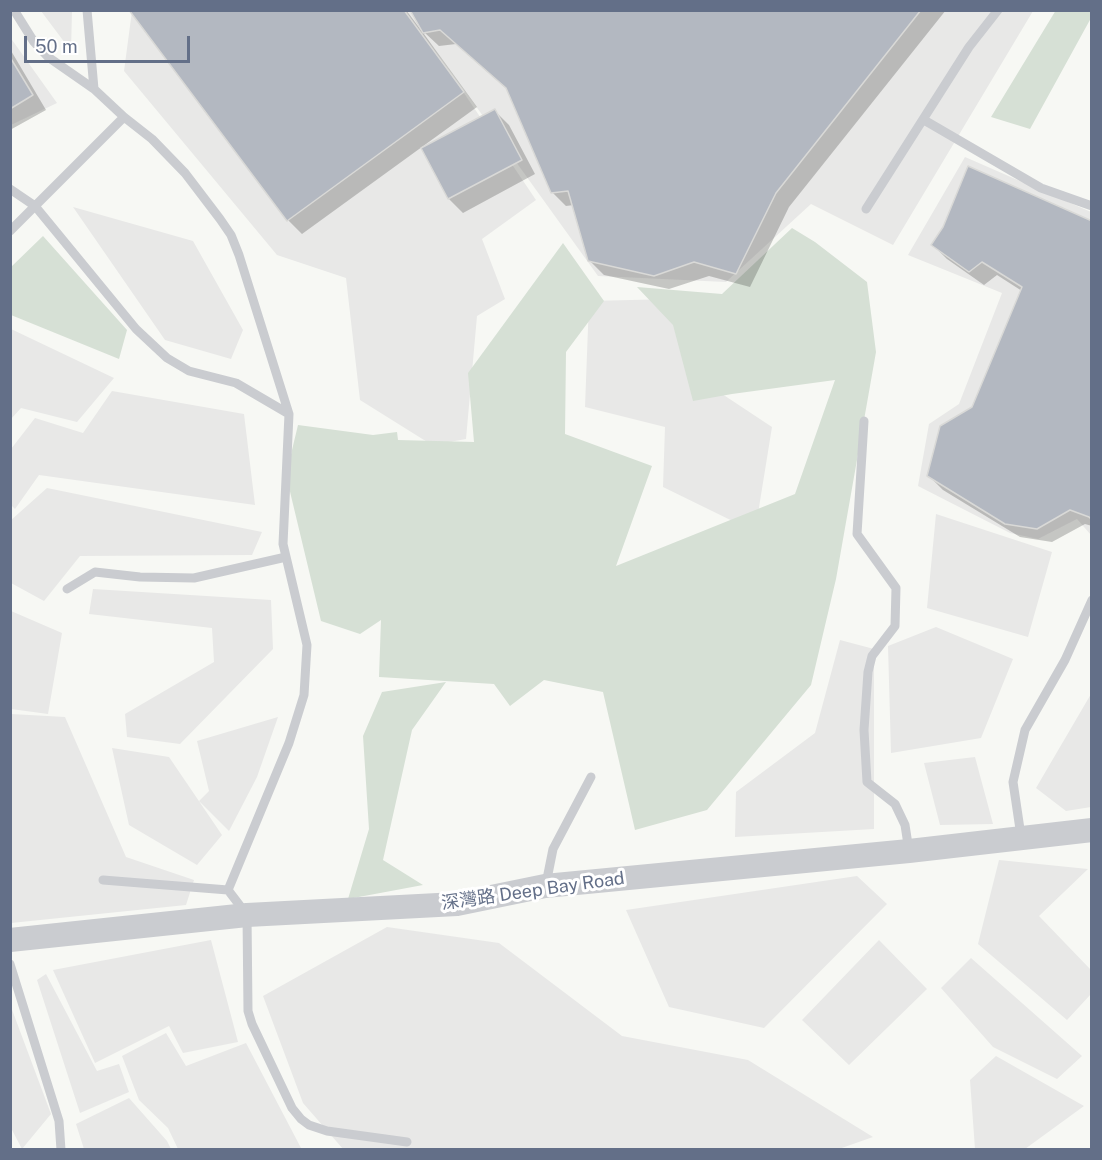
<!DOCTYPE html>
<meta charset="utf-8">
<style>
body{margin:0}
#map{position:relative;width:1102px;height:1160px;overflow:hidden;background:#f7f8f4;font-family:"Public Sans",sans-serif}
canvas{display:block}
.frame{position:absolute;inset:0;border:12px solid #636f88;pointer-events:none}
.scale{position:absolute;left:24px;top:36px;width:166px;height:27px;box-sizing:border-box;border:3px solid #636f88;border-top:0;padding-left:8px;font-size:18px;line-height:21px;white-space:nowrap;color:#636f88;-webkit-text-stroke:4px #fff;paint-order:stroke}
</style>
<div id="map">
<canvas width="1102" height="1160"></canvas>
<div class="frame"></div>
<div class="scale">50 m</div>
</div>
<script>
const ctx = document.querySelector('canvas').getContext('2d');
ctx.lineJoin = 'round';
function fill(path, color) { ctx.fillStyle = color; ctx.fill(path, 'evenodd'); }
const toPath = rows => new Path2D(rows.map(r => 'M' + r).join(''));
function strokePath(path, color, width, dash) { ctx.strokeStyle = color; ctx.lineWidth = width; ctx.lineCap = dash ? 'butt' : 'round'; ctx.setLineDash(dash || []); ctx.stroke(path); }
function drawText(font, color, halo, rows, align = 'center') {
  ctx.font = font + ' "Public Sans","Noto Sans SC",sans-serif'; ctx.lineWidth = 6; ctx.setLineDash([]); ctx.textBaseline = 'middle'; ctx.strokeStyle = halo; ctx.fillStyle = color; for (const [text, x, y, turn = 0] of rows) {
    ctx.save(); ctx.translate(x, y); ctx.rotate((+turn || 0) * Math.PI / 180); ctx.textAlign = isNaN(turn) ? turn : align; if (halo) ctx.strokeText(text, 0, 0); ctx.fillText(text, 0, 0); ctx.restore();
  }
}
fill(toPath([
 [41,11,72,11,71,51],
 [132,11,1033,11,893,245,811,204,726,282,598,276,429,41,536,200,482,239,505,299,477,316,466,439,432,445,360,400,346,278,277,255,124,71],
 [10,37,57,103,11,125,10,125],
 [965,157,1091,212,1091,535,1077,519,1038,539,1010,533,918,486,929,424,959,404,1002,293,908,255],
 [73,207,193,241,243,330,231,359,165,340],
 [673,299,704,382,772,427,755,532,663,487,665,427,585,407,589,301],
 [11,329,114,378,77,422,21,408,11,419],
 [112,391,244,414,255,505,39,475,15,509,11,505,11,449,35,418,83,433],
 [47,488,262,532,252,555,80,556,44,601,11,583,10,521],
 [936,514,1052,552,1028,637,927,608],
 [93,589,271,600,273,649,180,744,127,737,125,714,214,662,212,628,89,614],
 [11,611,62,633,48,714,11,709],
 [936,627,1013,659,981,738,891,753,888,646],
 [840,640,874,649,874,829,735,837,736,792,815,733],
 [1091,694,1091,807,1066,811,1036,788],
 [11,714,65,717,126,857,194,880,186,905,11,923],
 [278,717,257,777,229,831,199,801,209,791,197,741],
 [112,748,169,757,222,835,197,865,129,825],
 [975,757,993,824,940,825,924,763],
 [999,860,1088,869,1039,916,1091,970,1091,994,1067,1020,978,944],
 [857,876,887,904,764,1028,669,1007,626,910],
 [387,927,499,943,622,1036,748,1060,873,1137,836,1150,343,1149,303,1103,263,996],
 [211,940,238,1042,183,1053,169,1026,95,1063,53,970],
 [879,940,927,989,849,1065,802,1020],
 [971,958,1082,1056,1057,1079,993,1047,941,988],
 [46,974,97,1071,119,1064,129,1092,80,1113,37,980],
 [11,1007,51,1114,22,1149,11,1128],
 [166,1033,186,1066,246,1043,301,1148,298,1150,178,1149,168,1128,139,1100,122,1056],
 [996,1056,1084,1106,1025,1149,975,1149,970,1080],
 [129,1098,167,1141,171,1149,84,1149,76,1124]
]), '#e8e8e7');
fill(toPath([
 [1056,10,1091,11,1091,18,1030,129,991,117],
 [792,228,815,242,867,282,876,352,836,579,811,685,707,810,635,830,603,692,544,680,510,706,494,684,379,677,381,620,360,634,321,621,286,475,298,425,373,435,397,432,398,440,474,442,468,373,563,243,604,301,566,352,565,434,652,466,616,566,795,494,835,380,732,394,693,401,673,325,637,287,722,294],
 [43,236,127,330,119,359,11,315,11,267],
 [446,682,412,730,383,860,423,885,348,899,369,829,363,736,382,692]
]), '#d6e0d5');
fill(toPath([
 [131,10,406,10,421,30,423,29,412,10,946,10,789,207,750,287,709,276,669,289,604,275,589,260,574,205,566,206,552,192,508,90,456,44,439,46,425,33,424,34,477,107,302,234,288,220],
 [10,49,46,110,10,130],
 [495,111,509,125,535,174,463,213,449,199,423,149],
 [1092,222,1092,526,1085,524,1052,542,1020,537,943,490,929,476,973,408,1022,291,997,275,984,285,947,259,933,245]
]), '#0003');
const building = toPath([
 [129,10,404,10,464,92,287,221,129,10],
 [410,10,921,10,776,193,736,274,694,262,654,276,588,261,568,191,551,193,506,88,440,30,423,33,410,10],
 [10,57,33,95,10,109,10,57],
 [495,109,522,160,448,199,421,148,495,109],
 [968,166,1092,221,1092,520,1089,517,1070,510,1037,529,1005,524,927,476,940,426,972,407,1022,287,982,262,969,272,931,245,943,227,968,166]
]);
fill(building, '#b3b8c1');
strokePath(building, '#d9d9d7', 1.5);
strokePath(toPath([
 [14,10,34,42,48,57,94,89,124,117,152,139,185,173,220,219,231,235,239,255,289,414,283,544,307,645,304,695,289,743,228,890,247,915,248,1011,252,1024,292,1108,301,1119,309,1125,327,1131,407,1142],
 [87,10,94,89],
 [924,120,1041,188,1092,206],
 [10,189,35,206,136,329,167,358,189,371,236,383,289,414],
 [866,209,969,47,998,10],
 [10,231,124,117],
 [864,421,857,534,896,588,895,626,872,656,868,672,864,730,867,782,895,804,905,825,909,851],
 [67,589,95,572,140,577,194,578,286,557],
 [1021,836,1013,782,1025,730,1065,660,1092,600],
 [103,880,228,890],
 [546,884,553,849,591,777],
 [10,964,59,1121,61,1150]
]), '#caccd0', 9);
strokePath(toPath([
 [10,940,247,915,457,904,545,886,909,851,1092,830]
]), '#caccd0', 24);
drawText('18px', '#636f88', '#fff', [
 ["深灣路 Deep Bay Road",533,891,-8]
]);
</script>
